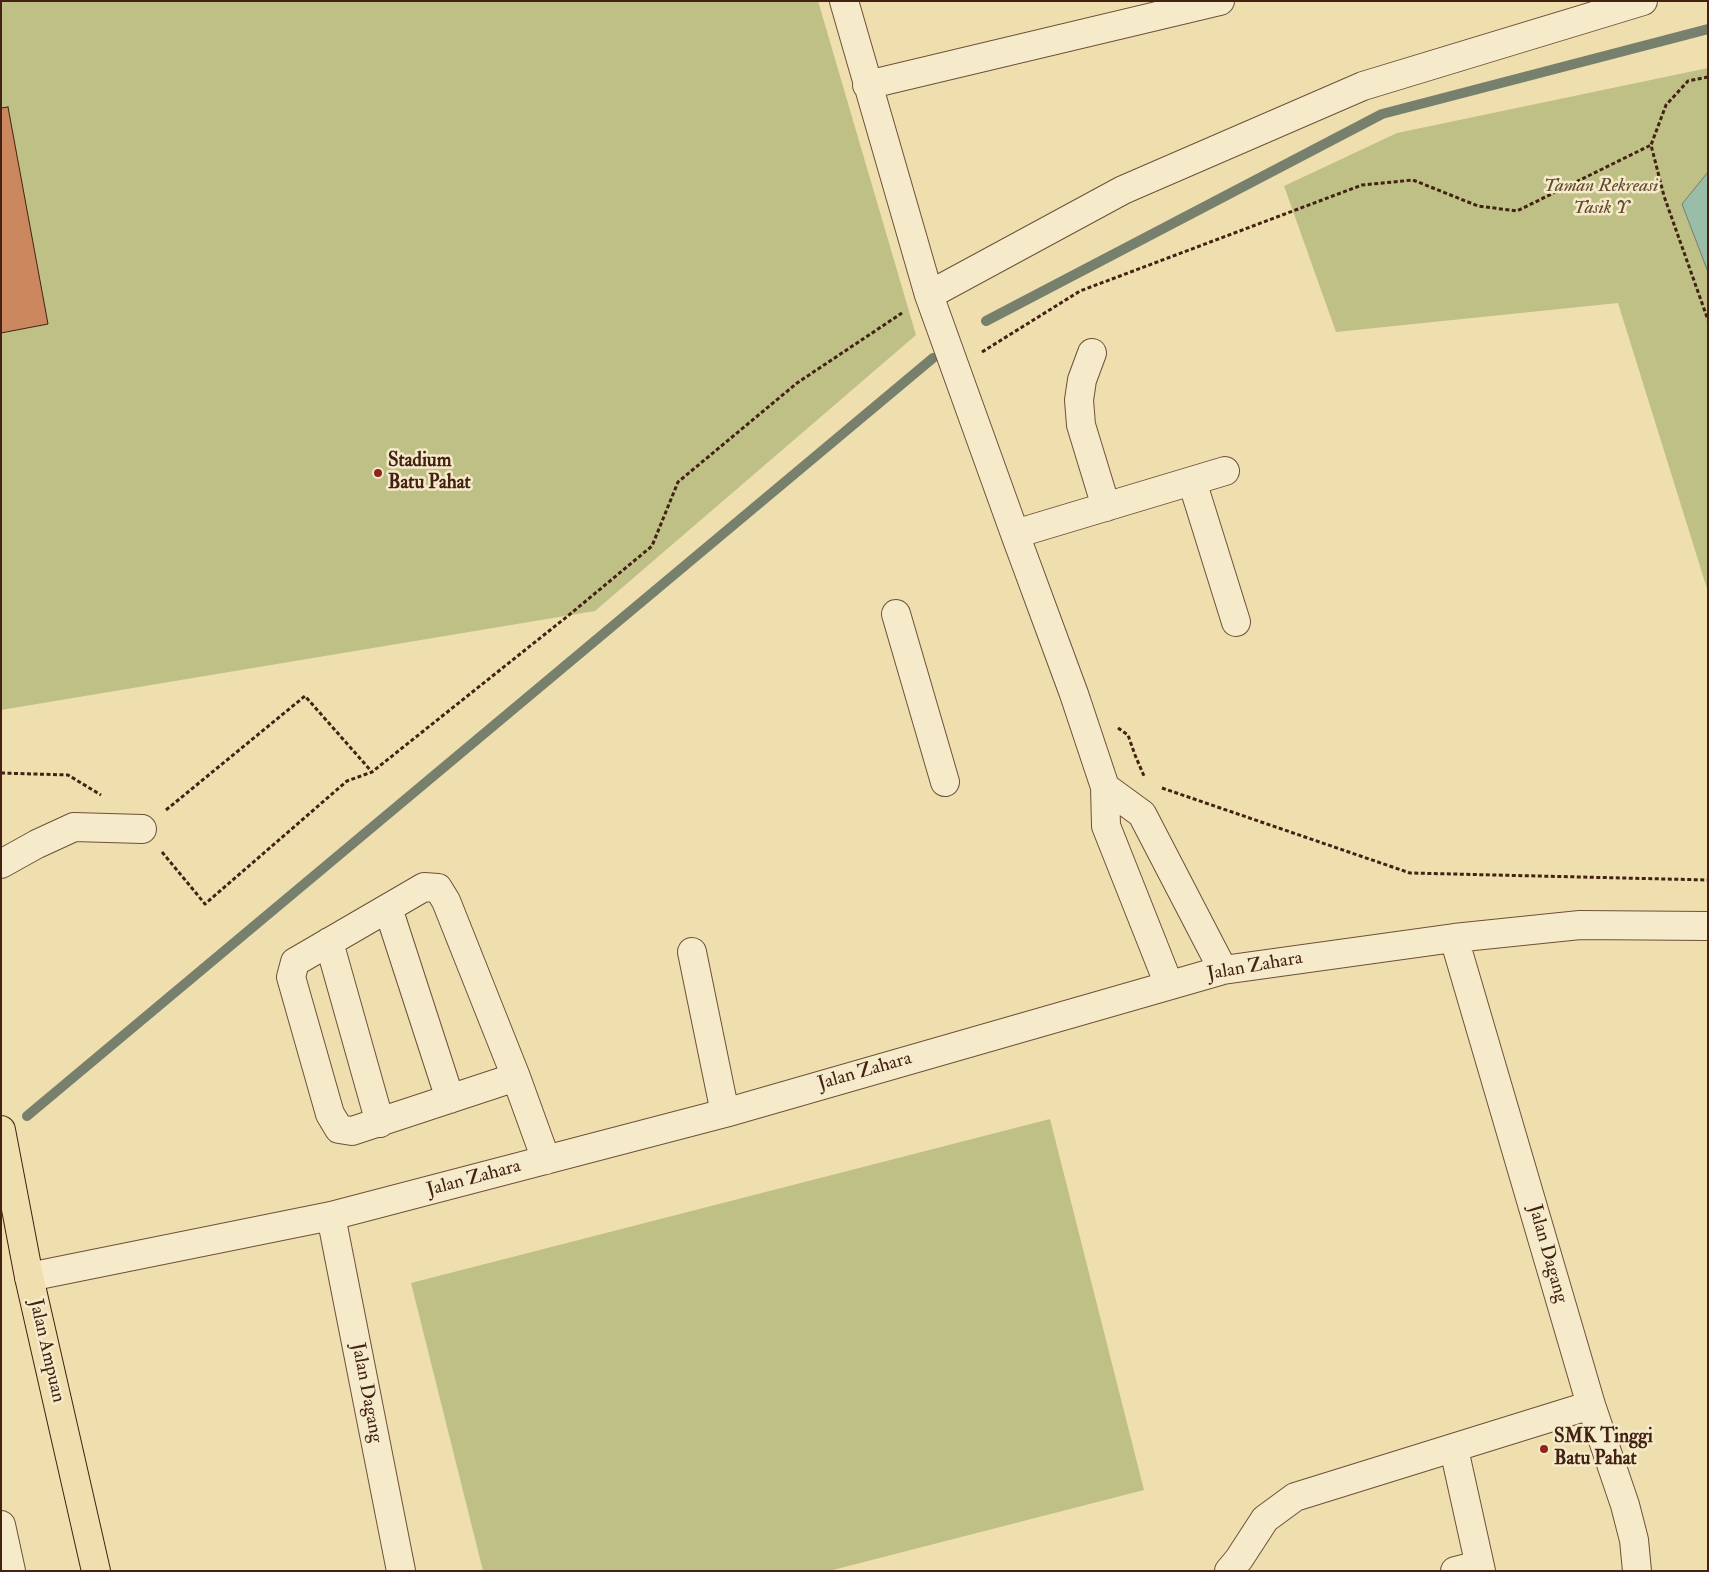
<!DOCTYPE html>
<style>
body{margin:0}
#map{position:relative;width:1709px;height:1572px;overflow:hidden;background:#f0dfae;font-family:"IM FELL Double Pica",serif}
canvas{display:block}
.frame{position:absolute;inset:0;border:2px solid #432113;pointer-events:none}
</style>
<div id="map">
<canvas width="1709" height="1572"></canvas>
<div class="frame"></div>
</div>
<script>
const ctx = document.querySelector('canvas').getContext('2d');
ctx.lineJoin = 'round';
function fill(path, color) { ctx.fillStyle = color; ctx.fill(path, 'evenodd'); }
const toPath = rows => new Path2D(rows.map(r => 'M' + r).join(''));
function strokePath(path, color, width, dash) { ctx.strokeStyle = color; ctx.lineWidth = width; ctx.lineCap = dash ? 'butt' : 'round'; ctx.setLineDash(dash || []); ctx.stroke(path); }
function drawText(font, color, halo, rows, align = 'center') {
  ctx.font = font + ' "IM FELL Double Pica",serif'; ctx.lineWidth = 5; ctx.setLineDash([]); ctx.textBaseline = 'middle'; ctx.strokeStyle = halo; ctx.fillStyle = color; for (const [text, x, y, turn = 0] of rows) {
    ctx.save(); ctx.translate(x, y); ctx.rotate((+turn || 0) * Math.PI / 180); ctx.textAlign = isNaN(turn) ? turn : align; if (halo) ctx.strokeText(text, 0, 0); ctx.fillText(text, 0, 0); ctx.restore();
  }
}
fill(toPath([
 [1,1,818,1,916,335,595,611,1,710],
 [1708,68,1708,592,1618,303,1336,332,1284,186,1397,133],
 [1050,1119,1144,1490,829,1571,483,1571,411,1283]
]), '#bfc086');
const water = toPath([
 [1708,172,1708,272,1682,204,1708,172]
]);
fill(water, '#9abda9');
strokePath(water, '#777f6d', 1);
strokePath(toPath([
 [986,321,1382,114,1708,29],
 [27,1116,933,358]
]), '#777f6d', 10);
const building = toPath([
 [8,107,48,324,1,333,1,108,8,107]
]);
fill(building, '#cb885f');
strokePath(building, '#432113', 1);
const minor = toPath([
 [844,1,929,295,1015,534,1074,694,1105,787,1106,826,1169,985],
 [867,85,1220,1],
 [929,295,1123,190,1363,86,1643,1],
 [1092,353,1082,380,1079,400,1081,425,1106,507],
 [1192,481,1236,622],
 [1015,534,1225,471],
 [896,614,945,782],
 [1105,787,1142,814,1223,970],
 [1,864,37,844,74,827,142,829],
 [388,908,450,1099],
 [1454,938,1591,1405,1625,1505,1634,1540,1637,1571],
 [329,942,380,1123],
 [692,952,725,1113],
 [516,1077,352,1131,339,1129,330,1114,291,977,295,962,424,887,438,888,446,901,516,1077,546,1160],
 [331,1216,401,1571],
 [29,1277,331,1216,725,1113,1223,970,1454,938,1580,925,1708,926],
 [1454,1449,1481,1571],
 [1,1525,11,1571],
 [1229,1571,1239,1559,1265,1519,1295,1497,1591,1405],
 [1455,1571,1479,1565]
]);
const major = toPath([
 [1,1130,29,1277,96,1571]
]);
strokePath(minor, '#6e503a', 30);
strokePath(major, '#432113', 30);
strokePath(toPath([
 [1708,77,1688,81,1666,105,1651,145,1664,196,1708,320],
 [982,352,1080,291,1362,185,1413,180,1478,206,1517,211,1651,145],
 [1118,728,1128,735,1135,755,1144,776],
 [1,773,68,775,101,795],
 [1162,788,1410,873,1708,880],
 [166,810,305,696,372,772],
 [162,852,205,904,347,781,372,772,569,615,652,546,678,482,797,383,902,313]
]), '#432113', 3, [4, 2.5]);
strokePath(minor, '#f5eaca', 28);
strokePath(major, '#f0dfae', 28);
for (const [x, y, r, color] of [
 [378,473,5,"#8f2418"],
 [1544,1449,5,"#8f2418"]
]) { const dot = new Path2D(); dot.arc(x, y, r, 0, 2 * Math.PI); ctx.fillStyle = color; ctx.fill(dot); strokePath(dot, '#f5eaca', 2); }
drawText('italic 19px', '#624930', '#f5eaca', [
 ["Taman Rekreasi",1601,187],
 ["Tasik Y",1601,209]
]);
drawText('bold 19px', '#432113', '#f5eaca', [
 ["Stadium",388,462],
 ["Batu Pahat",388,484],
 ["SMK Tinggi",1554,1438],
 ["Batu Pahat",1554,1460]
], 'left');
drawText('19px', '#432113', '#f5eaca', [
 ["Jalan Zahara",1255,967,-10],
 ["Jalan Zahara",865,1072,-16],
 ["Jalan Zahara",474,1179,-15],
 ["Jalan Dagang",1547,1254,74],
 ["Jalan Ampuan",46,1351,77],
 ["Jalan Dagang",366,1393,79]
]);
</script>
